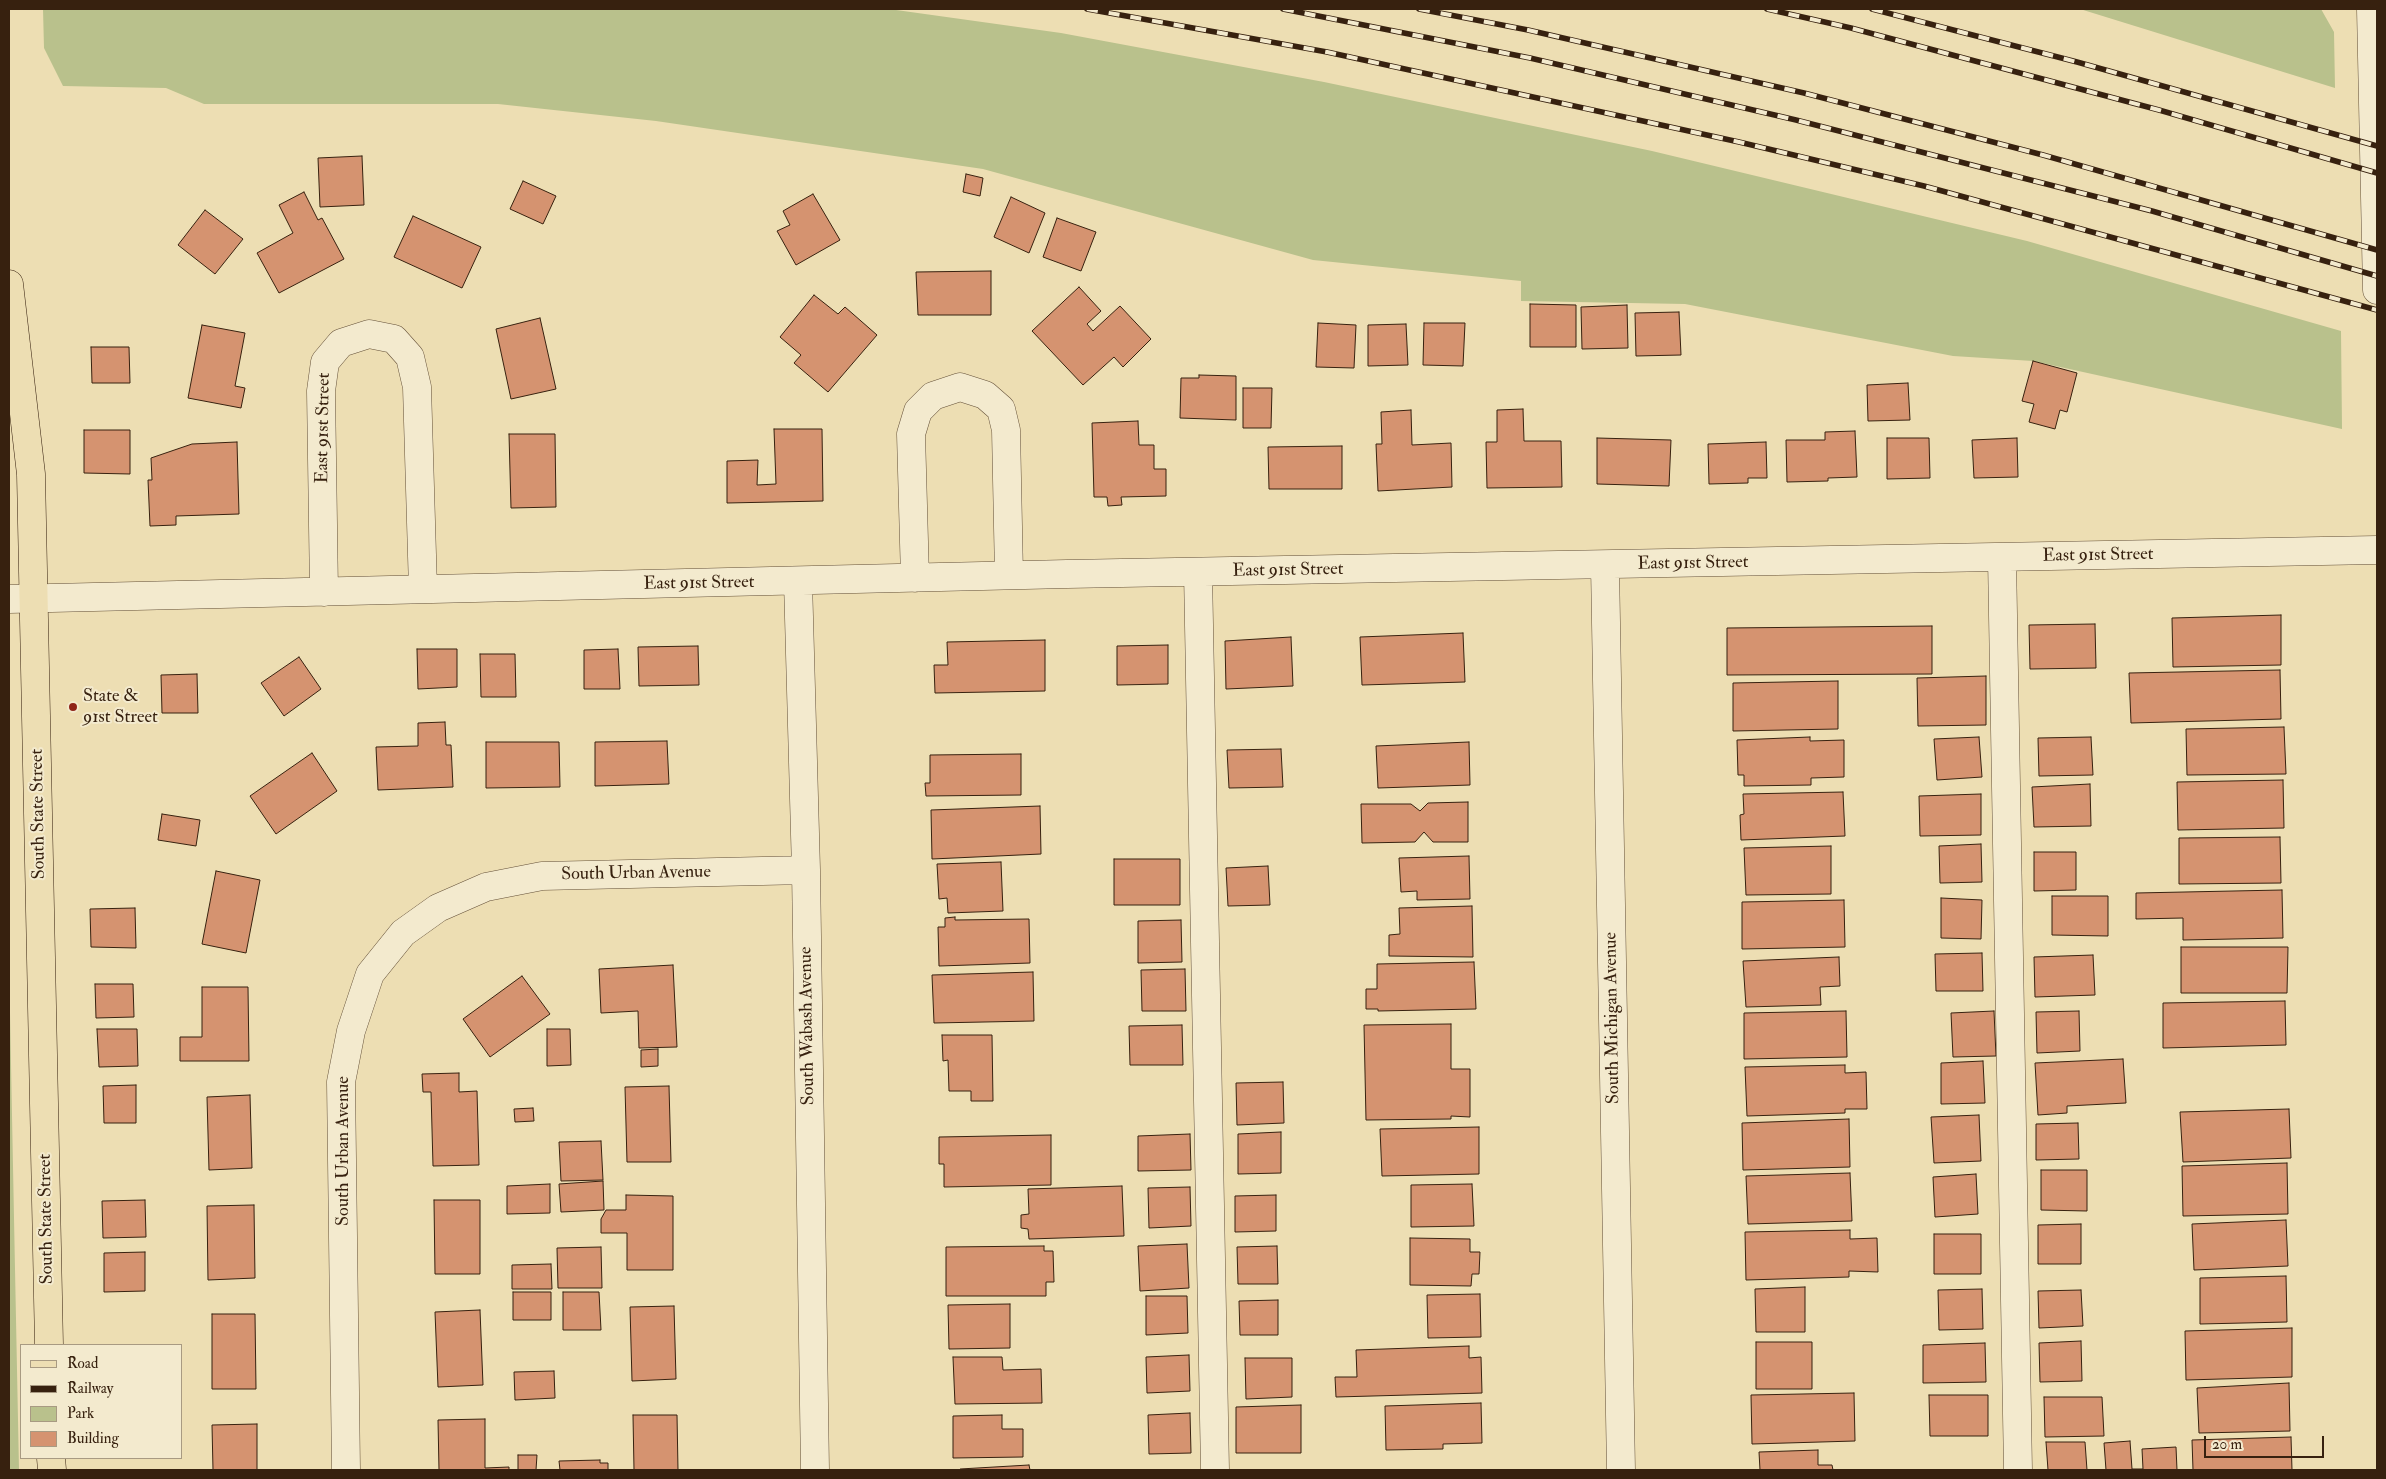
<!DOCTYPE html>
<style>
body{margin:0}
#map{position:relative;width:2386px;height:1479px;overflow:hidden;background:#eddeb3;font-family:"IM FELL Double Pica",serif}
canvas{display:block}
.frame{position:absolute;inset:0;border:10px solid #37210f;pointer-events:none}
.legend{position:absolute;left:20px;top:1344px;width:162px;height:115px;box-sizing:border-box;background:#f3eace;border:1px solid #a89a82;margin:0;padding:6px 9px;list-style:none;font-size:15px;color:#37210f}
.legend li{display:flex;align-items:center;gap:10px;height:25px}
.legend b{width:25px;border:1px solid #a89a82}
.scale{position:absolute;left:2204px;top:1436px;width:120px;height:22px;box-sizing:border-box;border:2px solid #37210f;border-top:0;padding-left:6px;font-size:15px;line-height:18px;white-space:nowrap;color:#37210f;-webkit-text-stroke:4px #f3eace;paint-order:stroke}
</style>
<div id="map">
<canvas width="2386" height="1479"></canvas>
<div class="frame"></div>
<ul class="legend">
<li><b style="height:6px;background:#eddeb3"></b>Road</li>
<li><b style="height:6px;background:#37210f"></b>Railway</li>
<li><b style="height:14px;background:#b9c18c"></b>Park</li>
<li><b style="height:14px;background:#d59370"></b>Building</li>
</ul>
<div class="scale">20 m</div>
</div>
<script>
const ctx = document.querySelector('canvas').getContext('2d');
ctx.lineJoin = 'round';
function fill(path, color) { ctx.fillStyle = color; ctx.fill(path, 'evenodd'); }
const toPath = rows => new Path2D(rows.map(r => 'M' + r).join(''));
function strokePath(path, color, width, dash) { ctx.strokeStyle = color; ctx.lineWidth = width; ctx.lineCap = dash ? 'butt' : 'round'; ctx.setLineDash(dash || []); ctx.stroke(path); }
function drawText(font, color, halo, rows, align = 'center') {
  ctx.font = font + ' "IM FELL Double Pica",serif'; ctx.lineWidth = 4; ctx.setLineDash([]); ctx.textBaseline = 'middle'; ctx.strokeStyle = halo; ctx.fillStyle = color; for (const [text, x, y, turn = 0] of rows) {
    ctx.save(); ctx.translate(x, y); ctx.rotate((+turn || 0) * Math.PI / 180); ctx.textAlign = isNaN(turn) ? turn : align; if (halo) ctx.strokeText(text, 0, 0); ctx.fillText(text, 0, 0); ctx.restore();
  }
}
fill(toPath([
 [43,9,889,9,1061,33,1324,82,1652,151,2027,241,2341,331,2342,429,2033,361,1953,356,1685,304,1521,301,1521,281,1313,260,983,169,656,121,498,104,204,104,166,88,63,86,44,48],
 [2080,9,2321,9,2334,32,2335,88],
 [9,961,15,1269,19,1470,9,1470]
]), '#b9c18c');
const building = toPath([
 [362,156,364,205,320,207,318,158,362,156],
 [966,174,983,178,980,196,963,192,966,174],
 [523,181,556,196,543,224,510,209,523,181],
 [304,192,318,220,322,218,344,259,279,293,257,253,293,233,279,205,304,192],
 [813,194,840,240,796,265,777,231,790,225,783,211,813,194],
 [1011,197,1045,213,1029,253,994,237,1011,197],
 [205,210,243,239,215,274,178,245,205,210],
 [413,216,481,247,462,288,394,257,413,216],
 [1057,218,1096,232,1081,271,1043,257,1057,218],
 [991,271,991,315,918,315,916,272,991,271],
 [1079,287,1101,311,1087,324,1093,331,1120,306,1151,339,1123,367,1114,357,1083,385,1032,331,1079,287],
 [814,295,838,314,845,307,877,335,828,392,794,363,801,355,780,337,814,295],
 [1530,304,1576,305,1576,347,1530,347,1530,304],
 [1627,305,1628,348,1582,349,1581,307,1627,305],
 [1679,312,1681,355,1636,356,1635,313,1679,312],
 [540,318,556,389,511,399,496,329,540,318],
 [1318,323,1356,325,1354,368,1316,367,1318,323],
 [1424,323,1465,323,1463,366,1423,365,1424,323],
 [1406,324,1408,365,1368,366,1368,325,1406,324],
 [202,325,245,333,235,386,245,388,241,408,188,398,202,325],
 [91,347,129,347,130,383,92,383,91,347],
 [2033,361,2077,373,2067,412,2060,410,2055,429,2029,422,2034,404,2022,401,2033,361],
 [1199,375,1236,376,1236,420,1180,418,1181,378,1199,378,1199,375],
 [1908,383,1910,420,1868,421,1867,385,1908,383],
 [1243,388,1272,388,1271,428,1243,428,1243,388],
 [1523,409,1524,441,1561,441,1562,487,1487,488,1486,442,1497,442,1497,410,1523,409],
 [1411,410,1412,445,1451,443,1452,487,1378,491,1376,444,1382,444,1381,412,1411,410],
 [1138,421,1139,445,1154,445,1154,469,1166,469,1166,496,1121,497,1122,505,1108,506,1107,497,1094,497,1092,423,1138,421],
 [774,429,822,429,823,501,727,503,727,461,758,460,757,485,776,484,774,429],
 [84,430,130,430,130,474,84,473,84,430],
 [1855,431,1857,477,1828,478,1828,481,1787,482,1786,440,1825,440,1825,432,1855,431],
 [509,434,555,434,556,507,511,508,509,434],
 [1597,438,1671,440,1669,486,1597,484,1597,438],
 [1887,438,1929,438,1930,478,1887,479,1887,438],
 [2017,438,2018,477,1974,478,1972,440,2017,438],
 [237,442,239,514,176,516,176,525,150,526,148,480,152,480,151,458,192,444,237,442],
 [1766,442,1767,478,1748,478,1748,483,1709,484,1708,444,1766,442],
 [1342,446,1342,489,1269,489,1268,447,1342,446],
 [2281,615,2281,665,2173,667,2172,618,2281,615],
 [2095,624,2096,668,2030,669,2029,625,2095,624],
 [1932,626,1932,674,1727,675,1727,628,1932,626],
 [1463,633,1465,682,1362,685,1360,637,1463,633],
 [1291,637,1293,686,1226,689,1225,641,1291,637],
 [1045,640,1045,691,935,693,934,665,948,665,947,642,1045,640],
 [1168,645,1168,684,1117,685,1117,646,1168,645],
 [698,646,699,685,639,686,638,647,698,646],
 [417,649,457,649,457,687,418,689,417,649],
 [618,649,620,689,584,689,584,650,618,649],
 [480,654,515,654,516,697,481,697,480,654],
 [299,657,321,689,284,716,261,683,299,657],
 [2280,670,2281,719,2131,723,2129,673,2280,670],
 [197,674,198,713,162,713,161,675,197,674],
 [1986,676,1986,725,1918,726,1917,678,1986,676],
 [1838,681,1838,729,1733,731,1733,683,1838,681],
 [445,722,446,745,451,745,453,787,378,790,376,747,418,746,418,723,445,722],
 [2284,727,2286,774,2187,775,2186,729,2284,727],
 [1810,737,1810,741,1844,740,1844,777,1811,778,1811,785,1744,786,1744,775,1738,775,1737,740,1810,737],
 [1979,737,1982,777,1937,780,1934,739,1979,737],
 [2091,737,2093,775,2039,776,2038,738,2091,737],
 [667,741,669,784,595,786,595,742,667,741],
 [486,742,559,742,560,787,486,788,486,742],
 [1469,742,1470,785,1378,788,1376,746,1469,742],
 [1281,749,1283,787,1229,788,1227,750,1281,749],
 [312,753,337,791,276,834,250,796,312,753],
 [1021,754,1021,795,926,796,925,783,930,783,930,755,1021,754],
 [2283,780,2284,828,2178,830,2177,782,2283,780],
 [2090,784,2091,826,2034,827,2032,787,2090,784],
 [1843,792,1845,836,1741,840,1740,815,1744,814,1743,794,1843,792],
 [1981,794,1981,835,1920,836,1919,796,1981,794],
 [1468,802,1468,842,1433,842,1424,832,1415,842,1362,843,1361,804,1411,804,1420,811,1428,803,1468,802],
 [1040,806,1041,854,932,859,931,810,1040,806],
 [162,814,200,820,196,846,158,840,162,814],
 [2280,837,2281,883,2179,884,2179,838,2280,837],
 [1981,844,1982,882,1940,883,1939,846,1981,844],
 [1831,846,1831,894,1746,895,1744,848,1831,846],
 [2034,852,2076,852,2076,890,2034,891,2034,852],
 [1469,856,1470,899,1417,900,1417,891,1401,892,1399,858,1469,856],
 [1114,859,1180,859,1180,905,1114,905,1114,859],
 [1001,862,1003,911,948,913,947,898,939,899,937,864,1001,862],
 [1268,866,1270,905,1228,906,1226,868,1268,866],
 [216,871,260,880,246,953,202,944,216,871],
 [2282,890,2283,938,2183,940,2183,918,2136,919,2136,893,2282,890],
 [2052,896,2108,896,2108,936,2052,935,2052,896],
 [1941,898,1982,900,1981,939,1941,938,1941,898],
 [1844,900,1845,947,1742,949,1742,902,1844,900],
 [1472,906,1473,957,1389,956,1389,935,1400,934,1399,908,1472,906],
 [135,908,136,948,91,947,90,909,135,908],
 [955,917,955,920,1029,919,1030,963,939,966,938,927,945,927,945,918,955,917],
 [1181,920,1182,962,1138,963,1138,921,1181,920],
 [2181,947,2288,947,2287,993,2181,993,2181,947],
 [1982,953,1983,991,1936,991,1935,954,1982,953],
 [2093,955,2095,995,2035,997,2034,957,2093,955],
 [1839,957,1840,986,1820,987,1821,1005,1746,1007,1743,961,1839,957],
 [1474,962,1476,1009,1378,1011,1378,1009,1366,1009,1366,989,1377,989,1377,964,1474,962],
 [673,965,677,1047,639,1048,638,1011,601,1013,599,969,673,965],
 [1185,969,1186,1011,1142,1011,1141,970,1185,969],
 [1033,972,1034,1021,934,1023,932,975,1033,972],
 [522,976,550,1014,490,1057,463,1019,522,976],
 [95,984,133,984,134,1017,96,1018,95,984],
 [202,987,248,987,249,1061,180,1061,180,1037,202,1037,202,987],
 [2285,1001,2286,1045,2163,1048,2163,1003,2285,1001],
 [1846,1011,1847,1057,1744,1059,1744,1013,1846,1011],
 [1994,1011,1996,1056,1953,1057,1951,1013,1994,1011],
 [2079,1011,2080,1051,2037,1053,2036,1012,2079,1011],
 [1451,1024,1451,1069,1470,1069,1470,1117,1451,1116,1451,1119,1366,1120,1364,1025,1451,1024],
 [1182,1025,1183,1065,1130,1065,1129,1026,1182,1025],
 [97,1029,137,1029,138,1066,99,1067,97,1029],
 [547,1029,570,1029,571,1065,547,1066,547,1029],
 [942,1035,992,1035,993,1101,971,1101,971,1091,949,1091,948,1060,943,1061,942,1035],
 [658,1049,658,1066,641,1067,641,1050,658,1049],
 [2123,1059,2126,1103,2067,1106,2067,1113,2038,1115,2035,1063,2123,1059],
 [1983,1061,1985,1103,1941,1104,1941,1063,1983,1061],
 [1845,1065,1845,1073,1866,1072,1867,1109,1845,1109,1845,1113,1747,1116,1745,1067,1845,1065],
 [459,1073,459,1092,477,1091,479,1165,433,1166,431,1092,423,1092,422,1074,459,1073],
 [1283,1082,1284,1123,1237,1125,1236,1083,1283,1082],
 [136,1085,136,1123,104,1123,103,1086,136,1085],
 [669,1086,671,1162,627,1162,625,1087,669,1086],
 [250,1095,252,1168,209,1170,207,1097,250,1095],
 [533,1108,534,1121,515,1122,514,1109,533,1108],
 [2289,1109,2291,1158,2183,1162,2180,1112,2289,1109],
 [1979,1115,1981,1161,1934,1163,1931,1117,1979,1115],
 [1849,1119,1850,1167,1743,1170,1742,1123,1849,1119],
 [2078,1123,2079,1159,2036,1160,2036,1124,2078,1123],
 [1479,1127,1479,1174,1382,1176,1380,1129,1479,1127],
 [1281,1132,1281,1173,1238,1174,1238,1134,1281,1132],
 [1190,1134,1191,1170,1138,1171,1138,1136,1190,1134],
 [1051,1135,1051,1185,944,1187,944,1164,939,1164,939,1137,1051,1135],
 [601,1141,603,1180,561,1181,559,1142,601,1141],
 [2287,1163,2288,1214,2183,1216,2182,1166,2287,1163],
 [2041,1170,2087,1170,2087,1211,2041,1210,2041,1170],
 [1850,1173,1852,1221,1748,1224,1746,1176,1850,1173],
 [1976,1174,1978,1214,1935,1217,1933,1177,1976,1174],
 [603,1181,604,1210,561,1212,559,1184,603,1181],
 [550,1184,550,1213,507,1214,507,1186,550,1184],
 [1472,1184,1474,1226,1411,1227,1411,1185,1472,1184],
 [1122,1186,1124,1236,1029,1239,1028,1229,1021,1228,1021,1215,1029,1214,1028,1189,1122,1186],
 [1190,1187,1191,1226,1149,1228,1148,1188,1190,1187],
 [626,1195,673,1196,673,1270,627,1270,627,1233,601,1233,601,1219,606,1210,626,1210,626,1195],
 [1276,1195,1276,1231,1235,1232,1235,1196,1276,1195],
 [145,1200,146,1237,103,1238,102,1201,145,1200],
 [434,1200,480,1200,480,1274,435,1274,434,1200],
 [254,1205,255,1278,208,1280,207,1206,254,1205],
 [2286,1220,2288,1266,2194,1270,2192,1224,2286,1220],
 [2081,1224,2081,1264,2038,1264,2038,1225,2081,1224],
 [1850,1230,1850,1239,1877,1238,1878,1272,1849,1271,1849,1277,1746,1280,1745,1232,1850,1230],
 [1934,1234,1981,1234,1981,1274,1934,1274,1934,1234],
 [1410,1238,1470,1239,1470,1252,1480,1252,1479,1274,1472,1274,1471,1286,1410,1285,1410,1238],
 [1187,1244,1189,1288,1140,1291,1138,1246,1187,1244],
 [1044,1246,1044,1251,1053,1251,1054,1282,1046,1282,1046,1296,946,1296,946,1247,1044,1246],
 [1277,1246,1278,1284,1238,1284,1237,1247,1277,1246],
 [601,1247,602,1288,558,1288,557,1248,601,1247],
 [145,1252,145,1291,104,1292,104,1253,145,1252],
 [551,1264,552,1289,512,1289,512,1265,551,1264],
 [2286,1276,2287,1322,2200,1324,2200,1278,2286,1276],
 [1805,1287,1805,1332,1756,1332,1755,1289,1805,1287],
 [1982,1289,1983,1329,1939,1330,1938,1290,1982,1289],
 [2081,1290,2083,1326,2039,1328,2038,1291,2081,1290],
 [513,1292,551,1292,551,1320,513,1320,513,1292],
 [563,1292,599,1292,601,1330,563,1330,563,1292],
 [1480,1294,1481,1337,1428,1338,1427,1295,1480,1294],
 [1146,1296,1187,1296,1188,1333,1146,1335,1146,1296],
 [1278,1300,1278,1335,1240,1335,1239,1301,1278,1300],
 [1010,1304,1010,1348,949,1349,948,1305,1010,1304],
 [674,1306,676,1379,632,1381,630,1307,674,1306],
 [480,1310,483,1385,438,1387,435,1312,480,1310],
 [212,1314,255,1314,256,1389,212,1389,212,1314],
 [2292,1328,2292,1377,2186,1380,2185,1331,2292,1328],
 [2081,1341,2082,1381,2040,1382,2039,1343,2081,1341],
 [1756,1342,1812,1342,1812,1389,1756,1389,1756,1342],
 [1985,1343,1986,1382,1923,1383,1923,1345,1985,1343],
 [1469,1346,1469,1358,1481,1357,1482,1393,1336,1397,1335,1377,1357,1377,1356,1350,1469,1346],
 [1189,1355,1190,1391,1147,1393,1146,1357,1189,1355],
 [953,1357,1002,1357,1003,1370,1041,1369,1042,1403,955,1404,953,1357],
 [1245,1358,1292,1358,1292,1397,1246,1399,1245,1358],
 [554,1371,555,1398,515,1400,514,1372,554,1371],
 [2289,1383,2290,1431,2199,1433,2197,1388,2289,1383],
 [1854,1393,1855,1441,1752,1444,1751,1395,1854,1393],
 [1929,1395,1988,1395,1988,1436,1930,1436,1929,1395],
 [2044,1397,2102,1397,2104,1436,2045,1437,2044,1397],
 [1481,1403,1482,1443,1443,1444,1443,1449,1386,1450,1385,1406,1481,1403],
 [1301,1405,1301,1453,1236,1453,1236,1407,1301,1405],
 [1190,1413,1191,1453,1149,1454,1148,1415,1190,1413],
 [633,1415,677,1415,678,1470,634,1470,633,1415],
 [1002,1415,1002,1429,1023,1429,1023,1457,953,1458,953,1416,1002,1415],
 [485,1419,485,1468,509,1467,509,1470,439,1470,438,1420,485,1419],
 [257,1424,257,1470,213,1470,212,1425,257,1424],
 [2291,1437,2292,1470,2193,1470,2192,1440,2291,1437],
 [2130,1441,2132,1469,2143,1469,2142,1449,2176,1447,2177,1470,2106,1470,2104,1443,2130,1441],
 [2046,1442,2085,1442,2087,1470,2048,1470,2046,1442],
 [1818,1450,1818,1465,1832,1465,1833,1470,1760,1470,1759,1452,1818,1450],
 [518,1455,537,1455,536,1470,518,1470,518,1455],
 [600,1460,600,1463,608,1463,608,1470,560,1470,559,1461,600,1460],
 [1029,1465,1030,1470,960,1470,960,1469,1029,1465]
]);
fill(building, '#d59370');
strokePath(building, '#37210f', 1);
const minor = toPath([
 [2371,9,2377,290],
 [2002,558,2018,1470],
 [1605,566,1621,1470],
 [1198,572,1215,1470],
 [915,578,911,434,918,411,933,396,960,387,985,395,1001,409,1006,430,1009,575],
 [798,581,806,870,815,1470],
 [324,592,321,391,325,362,341,343,369,334,394,339,410,357,417,387,423,589],
 [9,599,1067,574,2377,550],
 [346,1470,341,1082,351,1031,370,974,403,933,438,908,486,887,542,876,806,870]
]);
const major = toPath([
 [9,284,31,474,49,1345],
 [51,1458,52,1470]
]);
strokePath(minor, '#645038', 29);
strokePath(major, '#37210f', 29);
strokePath(minor, '#f3eace', 28);
strokePath(major, '#eddeb3', 28);
const rail = toPath([
 [1087,9,1327,52,1739,142,1924,186,2377,310],
 [1283,9,1530,58,1796,120,2152,211,2377,276],
 [1419,9,1528,30,1804,93,2043,155,2377,250],
 [1767,9,1851,28,2159,110,2377,173],
 [1872,9,2077,62,2377,146]
]);
strokePath(rail, '#37210f', 5.5);
strokePath(rail, '#f3eace', 4, [11]);
for (const [x, y, r, color] of [
 [73,707,5,"#8f2418"]
]) { const dot = new Path2D(); dot.arc(x, y, r, 0, 2 * Math.PI); ctx.fillStyle = color; ctx.fill(dot); strokePath(dot, '#f3eace', 2); }
drawText('18px', '#37210f', '#f3eace', [
 ["East 91st Street",324,428,-89],
 ["East 91st Street",2098,556,-1],
 ["East 91st Street",1693,564,-1],
 ["East 91st Street",1288,571,-1],
 ["East 91st Street",699,584,-1],
 ["South State Street",39,814,-91],
 ["South Urban Avenue",636,874,-1],
 ["South Michigan Avenue",1613,1018,-91],
 ["South Wabash Avenue",808,1026,-91],
 ["South Urban Avenue",344,1151,-90],
 ["South State Street",47,1219,-91]
]);
drawText('18px', '#37210f', '#f3eace', [
 ["State &",83,697],
 ["91st Street",83,718]
], 'left');
</script>
